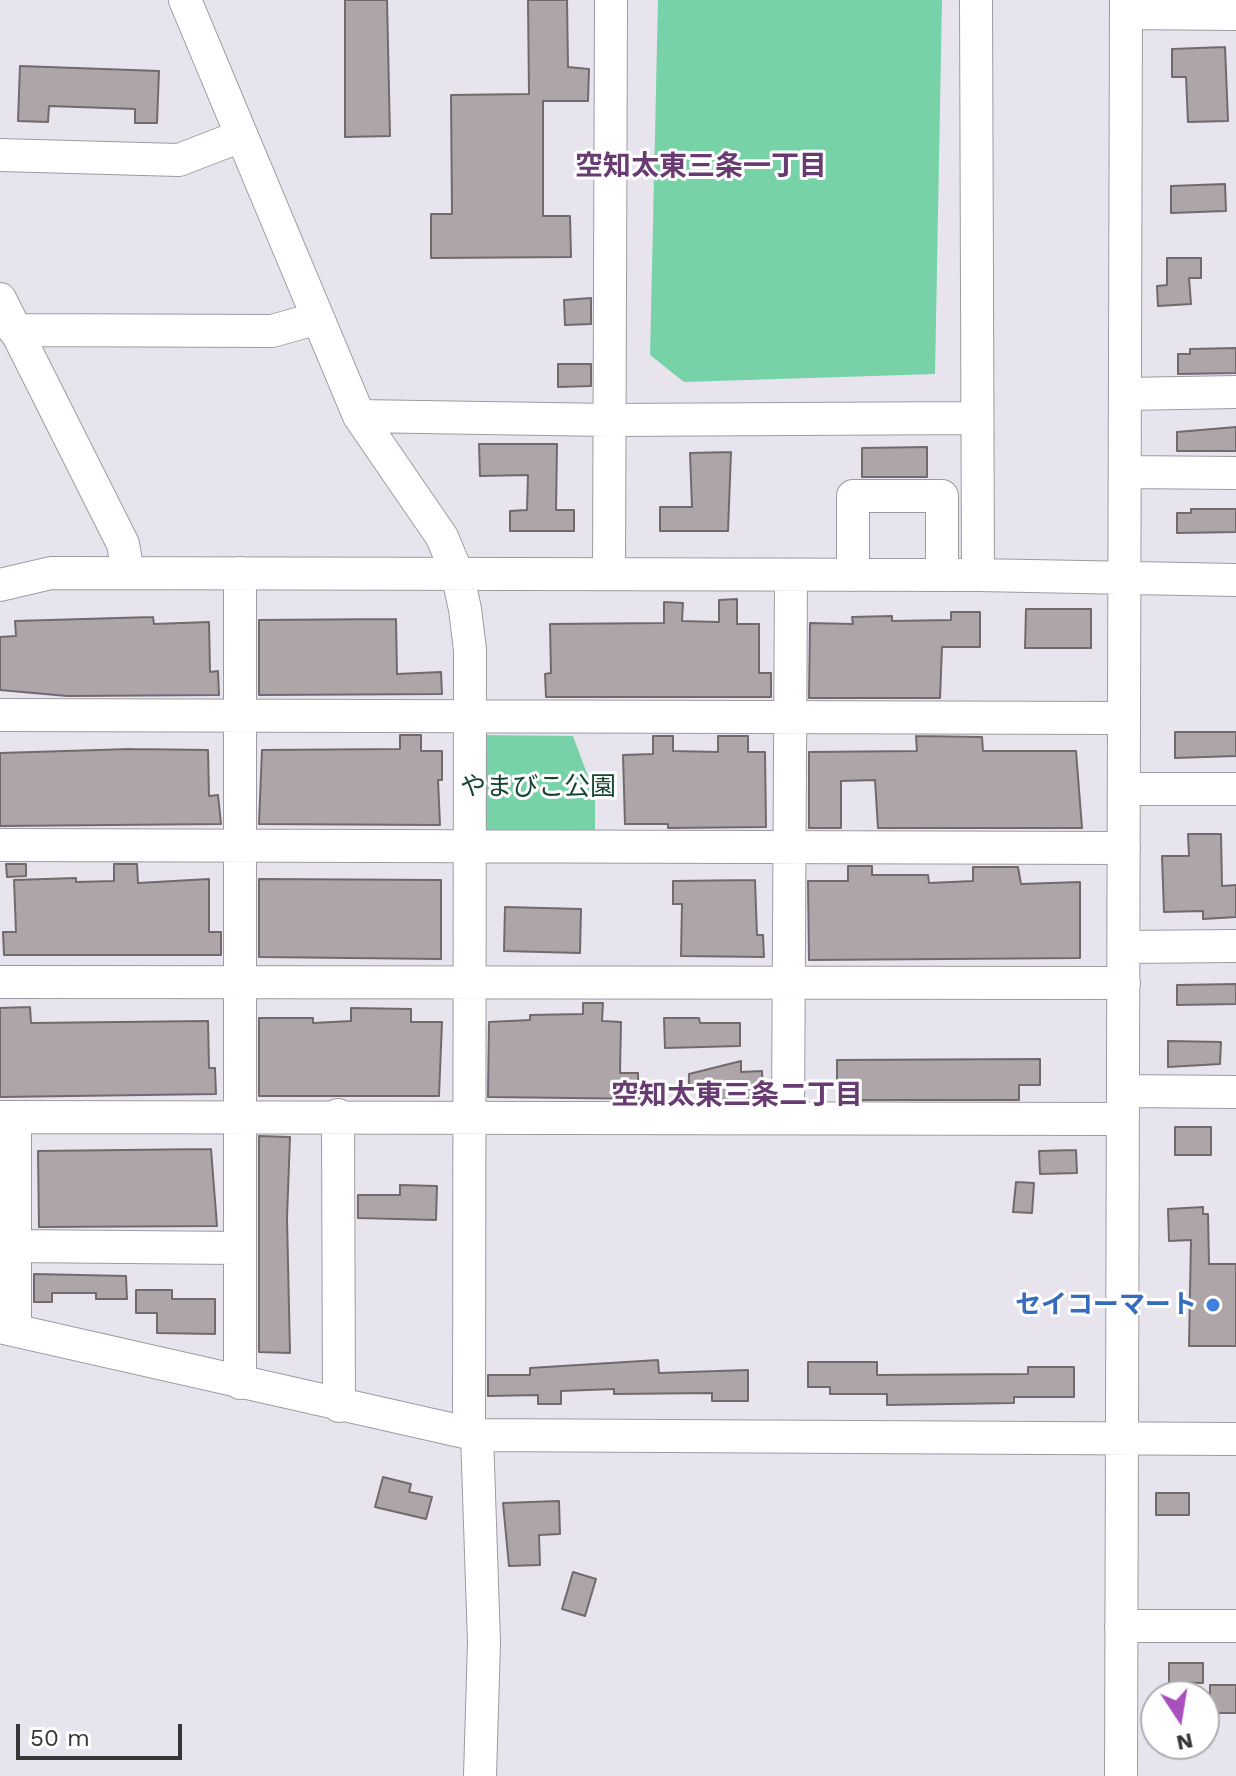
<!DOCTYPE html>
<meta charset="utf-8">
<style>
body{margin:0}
#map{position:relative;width:1236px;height:1776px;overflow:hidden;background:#e8e4ed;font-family:"Work Sans",sans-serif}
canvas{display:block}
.north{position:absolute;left:1140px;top:1680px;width:80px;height:80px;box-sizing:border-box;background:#fff;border:2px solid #afaeaf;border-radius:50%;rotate:168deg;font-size:22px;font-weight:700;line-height:32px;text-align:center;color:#373538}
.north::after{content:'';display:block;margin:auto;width:28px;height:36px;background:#a950bc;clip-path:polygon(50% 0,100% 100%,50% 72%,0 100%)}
.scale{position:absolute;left:16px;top:1724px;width:166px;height:36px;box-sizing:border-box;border:4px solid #373538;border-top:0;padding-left:10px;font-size:24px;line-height:28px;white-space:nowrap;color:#373538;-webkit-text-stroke:6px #fff;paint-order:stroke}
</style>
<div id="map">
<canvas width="1236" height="1776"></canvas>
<div class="north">N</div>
<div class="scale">50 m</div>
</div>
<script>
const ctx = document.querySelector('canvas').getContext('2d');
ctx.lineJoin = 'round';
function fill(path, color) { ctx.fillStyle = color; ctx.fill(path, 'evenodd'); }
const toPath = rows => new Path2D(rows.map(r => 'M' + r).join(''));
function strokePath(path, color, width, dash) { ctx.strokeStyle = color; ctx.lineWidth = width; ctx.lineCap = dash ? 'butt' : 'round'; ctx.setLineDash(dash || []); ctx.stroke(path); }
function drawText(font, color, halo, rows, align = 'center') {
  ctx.font = font + ' "Work Sans","Noto Sans JP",sans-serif'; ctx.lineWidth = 6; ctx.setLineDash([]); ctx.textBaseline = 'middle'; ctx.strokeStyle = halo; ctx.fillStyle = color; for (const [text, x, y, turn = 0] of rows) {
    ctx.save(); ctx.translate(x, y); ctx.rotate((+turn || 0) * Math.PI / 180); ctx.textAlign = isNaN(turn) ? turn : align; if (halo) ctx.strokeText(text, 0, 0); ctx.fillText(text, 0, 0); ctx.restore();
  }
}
fill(toPath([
 [658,0,942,0,935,374,684,382,650,355],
 [481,735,573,736,595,795,595,838,480,837]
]), '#78d2a7');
const building = toPath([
 [345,0,387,0,390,136,345,137,345,0],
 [528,0,567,0,568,67,589,69,588,101,543,101,543,216,570,216,571,257,431,258,431,214,452,214,451,95,529,94,528,0],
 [1225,47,1228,121,1188,122,1186,77,1172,77,1172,49,1225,47],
 [20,66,159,71,157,123,135,123,135,109,49,106,48,122,18,121,20,66],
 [1225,184,1226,211,1171,213,1171,186,1225,184],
 [1167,258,1201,258,1201,278,1189,278,1191,304,1158,306,1157,286,1167,285,1167,258],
 [591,298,591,324,565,325,564,300,591,298],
 [1236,348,1236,373,1178,374,1178,354,1190,354,1190,349,1236,348],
 [558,364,591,364,591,386,558,387,558,364],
 [1236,427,1236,451,1177,451,1177,432,1236,427],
 [479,444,557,444,556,510,574,510,574,531,510,531,510,511,527,510,528,475,480,476,479,444],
 [927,447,927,477,862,477,862,448,927,447],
 [731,452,728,531,660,531,660,507,692,507,690,453,731,452],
 [1191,509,1236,509,1236,532,1177,533,1177,513,1191,513,1191,509],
 [737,599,737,624,759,624,759,673,771,673,771,697,546,697,545,674,551,673,550,624,664,623,664,602,683,603,682,621,719,622,719,600,737,599],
 [1026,609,1091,609,1091,648,1025,648,1026,609],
 [951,612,980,612,980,647,942,647,940,698,809,698,810,623,853,624,852,617,892,616,892,621,951,620,951,612],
 [153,617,154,624,209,622,210,672,218,671,219,695,67,696,0,690,0,637,16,636,15,621,153,617],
 [396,619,397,674,441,672,442,694,259,695,259,620,396,619],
 [1175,732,1236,732,1236,756,1175,758,1175,732],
 [400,735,421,735,421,751,442,751,442,780,438,780,440,825,259,824,262,750,400,749,400,735],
 [653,736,673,736,673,751,718,752,718,736,748,736,748,752,765,752,766,827,668,828,668,824,625,824,623,755,653,754,653,736],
 [916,736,982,737,983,751,1076,751,1082,828,878,828,875,780,841,781,841,828,809,828,809,752,917,751,916,736],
 [131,749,208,750,209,796,218,795,221,824,0,826,0,753,131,749],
 [1188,834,1221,834,1222,886,1236,885,1236,917,1203,919,1203,911,1164,912,1162,856,1189,856,1188,834],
 [6,864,26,864,26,876,7,877,6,864],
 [114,864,137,864,138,883,209,879,209,932,221,932,221,955,4,955,3,932,16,932,14,880,76,878,76,882,114,881,114,864],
 [848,866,872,866,872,875,928,875,929,883,973,881,973,867,1018,867,1021,884,1080,882,1080,958,809,960,808,881,848,881,848,866],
 [259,879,441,880,441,959,259,957,259,879],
 [755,880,757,935,763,935,764,957,681,956,682,904,673,904,673,881,755,880],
 [505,907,581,909,580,953,504,951,505,907],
 [1236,984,1236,1004,1177,1005,1177,985,1236,984],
 [583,1003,603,1003,602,1021,621,1022,620,1073,638,1073,638,1088,651,1084,655,1099,488,1097,489,1022,530,1020,530,1015,583,1014,583,1003],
 [30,1007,31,1023,208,1021,209,1068,215,1068,216,1094,0,1097,0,1008,30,1007],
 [351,1008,411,1009,411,1022,442,1022,439,1096,259,1096,259,1018,313,1018,313,1023,351,1021,351,1008],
 [664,1018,699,1018,700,1023,740,1023,740,1046,665,1048,664,1018],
 [1168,1041,1221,1042,1220,1064,1168,1067,1168,1041],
 [1040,1059,1040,1085,1019,1085,1019,1100,847,1100,846,1085,837,1085,837,1060,1040,1059],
 [741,1061,741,1072,762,1071,763,1098,720,1099,720,1091,689,1091,689,1074,741,1061],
 [1175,1127,1211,1127,1211,1155,1175,1155,1175,1127],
 [259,1136,290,1137,287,1218,290,1353,259,1352,259,1136],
 [211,1149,217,1226,39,1227,38,1151,211,1149],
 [1076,1150,1077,1173,1040,1174,1039,1151,1076,1150],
 [1016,1182,1034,1183,1032,1213,1013,1212,1016,1182],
 [400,1185,437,1186,436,1220,358,1218,358,1195,400,1195,400,1185],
 [1203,1207,1203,1214,1208,1214,1209,1264,1236,1264,1236,1346,1189,1346,1191,1240,1169,1241,1168,1209,1203,1207],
 [34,1274,126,1276,127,1299,96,1299,96,1293,52,1293,52,1302,34,1302,34,1274],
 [136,1290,172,1290,172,1299,215,1299,215,1334,157,1333,157,1313,136,1313,136,1290],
 [658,1360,659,1373,748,1370,748,1401,712,1401,712,1393,614,1394,614,1389,561,1391,561,1404,538,1404,538,1395,488,1396,488,1375,530,1375,530,1368,658,1360],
 [808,1362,877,1362,877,1375,1028,1374,1028,1367,1074,1367,1074,1397,1014,1397,1014,1403,887,1405,887,1394,830,1394,830,1387,808,1387,808,1362],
 [383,1477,411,1484,409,1492,432,1497,426,1519,375,1507,383,1477],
 [1156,1493,1189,1493,1189,1515,1156,1515,1156,1493],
 [559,1501,560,1534,539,1535,540,1565,509,1566,503,1503,559,1501],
 [573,1572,596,1579,585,1616,562,1609,573,1572],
 [1169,1663,1203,1663,1203,1683,1169,1682,1169,1663],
 [1210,1685,1236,1685,1236,1713,1210,1713,1210,1685]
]);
fill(building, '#aea5a9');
strokePath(building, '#72696d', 2);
const minor = toPath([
 [185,0,359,416,442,537,457,573,465,609,470,650,469,1433],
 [976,0,978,575],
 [1126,13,1236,14],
 [0,155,179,160,241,136],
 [0,299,123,544,128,573],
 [14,330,272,331,315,319],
 [1126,394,1236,392],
 [359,416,609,420,975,418],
 [1126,472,1236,473],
 [609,574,611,0],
 [853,575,853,496,942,496,942,575],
 [0,585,51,573,978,575,1236,580],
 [0,715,1124,718],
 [1124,789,1236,789],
 [0,845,1124,848],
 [1124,947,1236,946],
 [0,982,1124,983],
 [1124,1091,1236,1092],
 [338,1115,339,1406],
 [788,1116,791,575],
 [0,1117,1123,1119],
 [14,1246,239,1248],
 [0,1327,477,1435,1236,1439],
 [15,1330,15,1118],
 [240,1383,240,573],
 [477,1435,484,1642,480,1776],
 [1121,1626,1236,1626],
 [1121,1776,1126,0]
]);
strokePath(minor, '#9e9aa2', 34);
strokePath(minor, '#fff', 32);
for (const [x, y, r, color] of [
 [1213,1305,8,"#3f7fe0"]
]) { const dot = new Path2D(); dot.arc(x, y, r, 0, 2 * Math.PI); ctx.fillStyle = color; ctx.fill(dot); strokePath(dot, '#fff', 3); }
drawText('26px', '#154631', '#fff', [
 ["やまびこ公園",538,787]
]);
drawText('bold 26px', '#366cbe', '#fff', [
 ["セイコーマート",1197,1305]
], 'right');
drawText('bold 28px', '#683c72', '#fff', [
 ["空知太東三条一丁目",701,167],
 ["空知太東三条二丁目",737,1096]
]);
</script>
